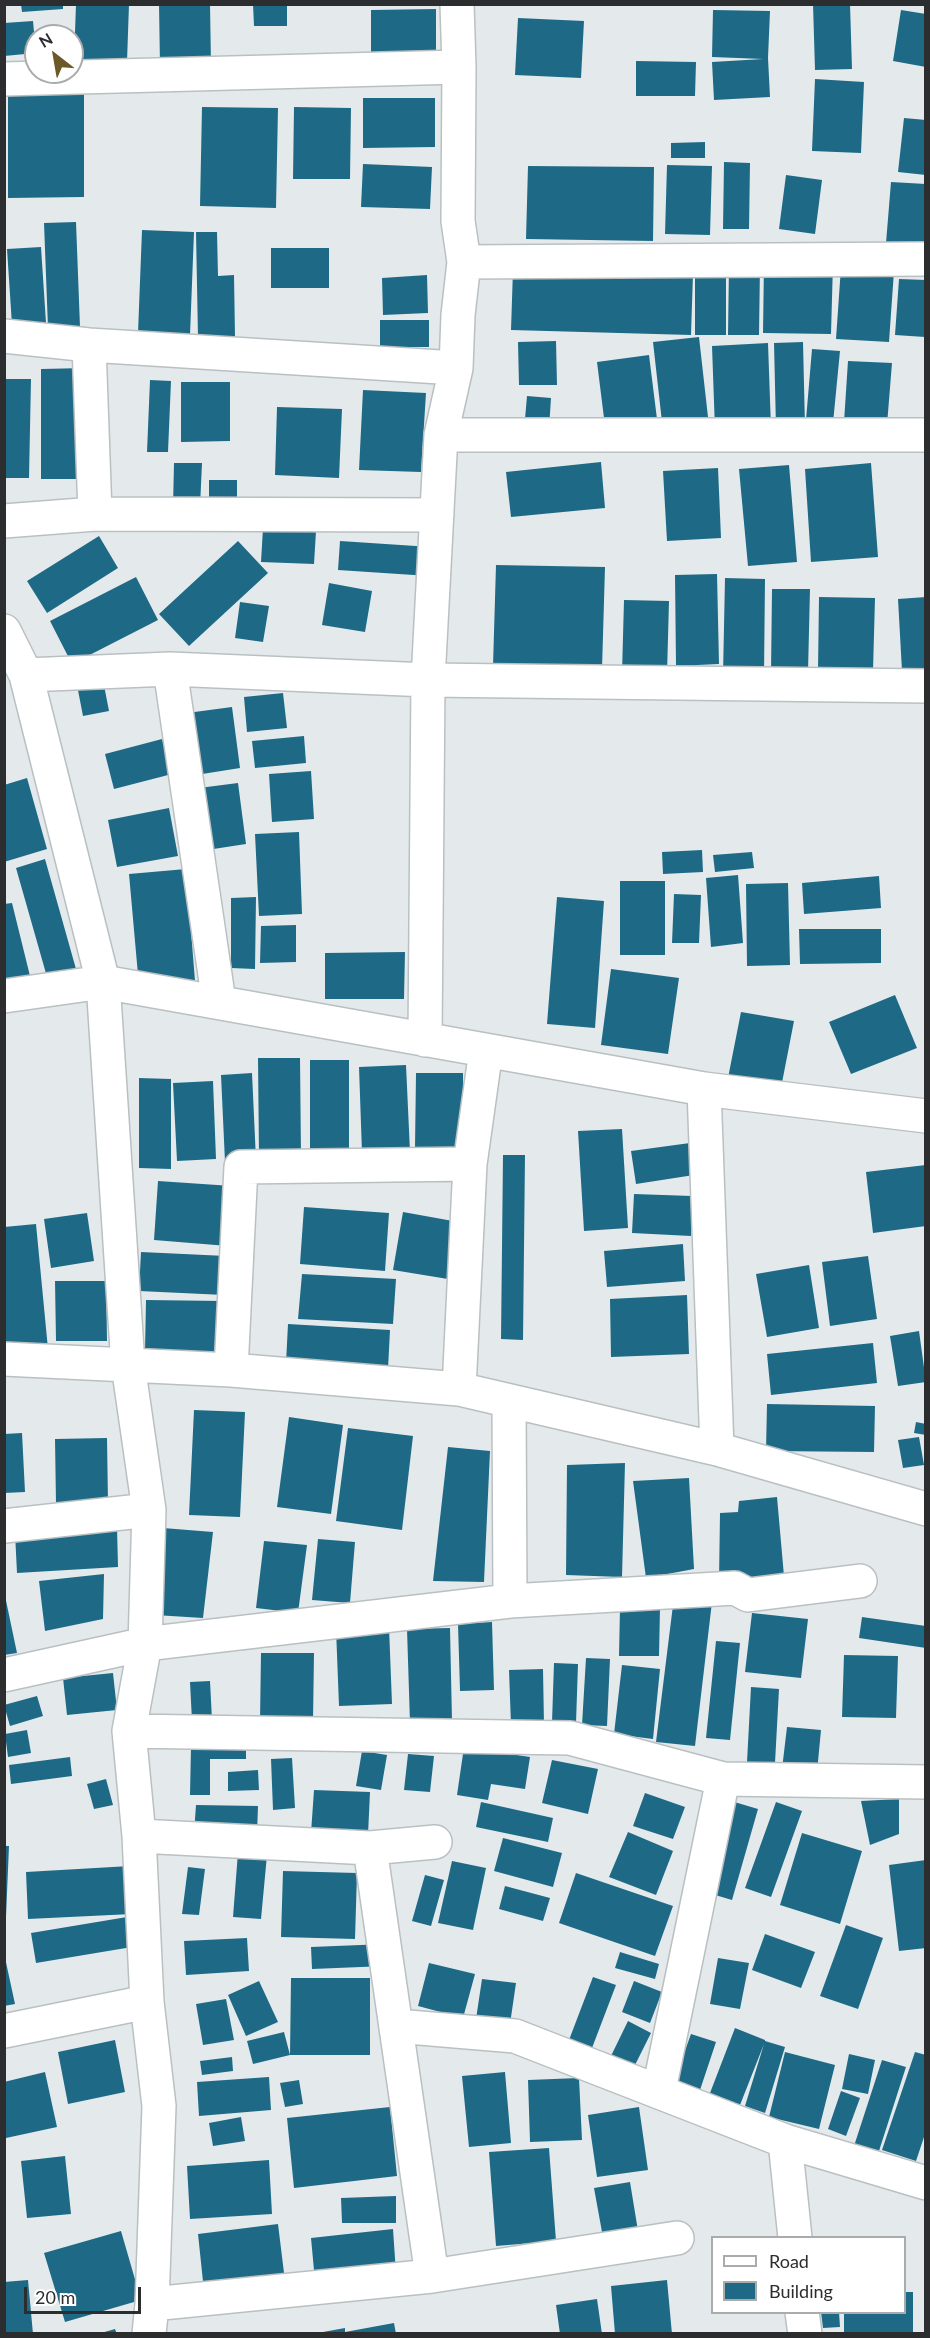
<!DOCTYPE html>
<style>
body{margin:0}
#map{position:relative;width:930px;height:2338px;overflow:hidden;background:#e4eaec;font-family:Lato,sans-serif}
canvas{display:block}
.frame{position:absolute;inset:0;border:6px solid #2b2d2e;pointer-events:none}
.legend{position:absolute;left:711px;top:2236px;width:195px;height:78px;box-sizing:border-box;background:#fff;border:2px solid #aaabab;margin:0;padding:8px 10px;list-style:none;font-size:18px;color:#2b2d2e}
.legend li{display:flex;align-items:center;gap:12px;height:30px}
.legend b{width:30px;border:2px solid #aaabab}
.north{position:absolute;left:24px;top:24px;width:60px;height:60px;box-sizing:border-box;background:#fff;border:2px solid #aaabab;border-radius:50%;rotate:329deg;font-size:16px;font-weight:700;line-height:24px;text-align:center;color:#2b2d2e}
.north::after{content:'';display:block;margin:auto;width:21px;height:27px;background:#6b5927;clip-path:polygon(50% 0,100% 100%,50% 72%,0 100%)}
.scale{position:absolute;left:24px;top:2287px;width:117px;height:27px;box-sizing:border-box;border:3px solid #2b2d2e;border-top:0;padding-left:8px;font-size:18px;line-height:21px;white-space:nowrap;color:#2b2d2e;-webkit-text-stroke:4px #fff;paint-order:stroke}
</style>
<div id="map">
<canvas width="930" height="2338"></canvas>
<div class="frame"></div>
<ul class="legend">
<li><b style="height:8px;background:#fff"></b>Road</li>
<li><b style="height:16px;background:#1e6a86"></b>Building</li>
</ul>
<div class="north">N</div>
<div class="scale">20 m</div>
</div>
<script>
const ctx = document.querySelector('canvas').getContext('2d');
ctx.lineJoin = 'round';
function fill(path, color) { ctx.fillStyle = color; ctx.fill(path, 'evenodd'); }
const toPath = rows => new Path2D(rows.map(r => 'M' + r).join(''));
function strokePath(path, color, width, dash) { ctx.strokeStyle = color; ctx.lineWidth = width; ctx.lineCap = dash ? 'butt' : 'round'; ctx.setLineDash(dash || []); ctx.stroke(path); }
fill(toPath([
 [21,4,63,4,63,9,22,12],
 [76,4,129,4,127,62,74,60],
 [159,4,210,4,211,65,160,66],
 [253,4,287,4,287,26,254,26],
 [813,4,850,4,852,69,815,70],
 [436,9,436,57,371,57,371,10],
 [713,10,770,11,768,58,770,97,714,100,712,62,763,59,712,57],
 [901,10,926,14,926,67,893,61],
 [518,18,584,21,581,78,515,75],
 [33,21,36,53,4,56,4,23],
 [636,61,696,62,695,96,636,96],
 [815,79,864,82,861,153,812,151],
 [84,94,84,197,8,198,8,95],
 [363,98,435,98,435,147,363,148],
 [202,107,278,108,276,208,200,206],
 [294,107,351,108,350,179,293,179],
 [904,118,926,120,926,175,898,172],
 [705,142,705,158,671,158,671,143],
 [724,162,750,163,749,229,723,229],
 [363,164,432,167,430,209,361,207],
 [667,165,712,166,710,235,665,234],
 [528,166,654,167,653,241,526,239],
 [786,175,822,180,815,234,779,229],
 [891,182,926,184,926,245,886,243],
 [76,222,80,327,48,328,44,223],
 [142,230,194,232,190,335,138,333],
 [196,232,217,232,218,276,234,275,235,337,198,338],
 [41,247,46,323,12,325,7,249],
 [271,248,329,248,329,288,271,288],
 [764,262,833,263,831,334,763,333],
 [729,265,760,265,759,335,728,335],
 [726,266,726,335,695,335,695,267],
 [841,267,894,271,889,342,836,339],
 [513,269,693,274,691,335,511,330],
 [427,275,428,313,383,315,382,278],
 [899,279,926,280,925,337,895,335],
 [380,320,429,320,429,347,380,347],
 [699,337,709,426,663,431,653,342],
 [556,341,557,385,519,385,518,342],
 [803,342,805,427,776,428,774,343],
 [768,343,771,428,715,430,712,346],
 [812,349,840,351,833,423,806,420],
 [649,355,657,419,605,426,597,362],
 [848,361,892,363,887,425,844,422],
 [85,368,85,479,41,479,41,369],
 [4,379,31,379,29,478,4,478],
 [150,380,171,381,168,452,147,452],
 [181,382,230,382,230,441,181,442],
 [363,390,426,393,421,472,359,470],
 [527,396,551,398,548,444,523,442],
 [277,407,342,409,339,478,275,475],
 [601,462,605,508,511,517,506,472],
 [174,463,202,463,200,507,173,507],
 [871,463,878,557,811,562,805,469],
 [789,465,797,562,748,566,739,469],
 [718,468,721,538,667,541,663,471],
 [209,480,237,480,237,505,209,505],
 [263,528,316,531,314,564,261,562],
 [99,536,118,568,47,613,27,581],
 [238,541,268,573,189,646,159,614],
 [340,541,431,547,429,576,338,570],
 [496,565,605,567,602,669,493,666],
 [717,574,719,664,676,666,675,575],
 [136,577,158,620,72,664,50,621],
 [725,578,765,579,764,675,723,675],
 [329,583,372,591,365,632,322,625],
 [772,589,810,589,808,672,771,672],
 [819,597,875,598,873,671,818,670],
 [926,597,926,669,902,671,898,599],
 [624,600,669,601,667,674,622,673],
 [240,602,269,606,263,642,235,638],
 [102,675,109,711,83,716,76,680],
 [283,693,287,728,247,732,244,697],
 [232,707,240,768,196,775,187,713],
 [304,736,306,763,255,768,252,741],
 [162,739,172,774,114,789,105,754],
 [311,771,314,819,272,822,269,774],
 [27,778,47,849,4,862,4,785],
 [238,783,246,844,207,850,199,788],
 [169,808,178,856,117,867,108,820],
 [299,832,302,914,259,916,255,834],
 [702,850,703,872,663,874,662,852],
 [752,852,754,868,715,872,713,855],
 [45,859,76,969,47,977,16,868],
 [186,869,195,981,139,986,129,874],
 [738,875,743,943,711,947,706,878],
 [879,876,881,908,804,914,802,883],
 [620,881,665,881,665,955,620,955],
 [788,883,790,965,747,966,746,884],
 [674,894,701,895,699,943,672,943],
 [256,897,255,969,231,968,231,898],
 [557,897,604,901,595,1028,547,1024],
 [12,903,30,976,4,983,4,904],
 [296,925,296,962,260,963,261,926],
 [799,929,881,929,881,963,800,964],
 [405,952,404,999,325,999,325,953],
 [611,969,679,978,668,1054,601,1045],
 [895,995,917,1048,851,1074,829,1022],
 [741,1012,794,1021,780,1093,727,1083],
 [258,1058,300,1058,301,1156,259,1157],
 [310,1060,349,1060,349,1152,310,1152],
 [406,1065,410,1152,362,1153,359,1067],
 [252,1073,256,1160,225,1162,221,1075],
 [416,1073,463,1073,463,1147,415,1147],
 [139,1078,171,1079,171,1169,139,1168],
 [213,1081,216,1159,177,1161,173,1083],
 [622,1129,628,1228,584,1231,578,1131],
 [690,1143,694,1175,636,1184,631,1151],
 [503,1155,525,1155,523,1340,501,1339],
 [926,1165,926,1226,873,1233,866,1172],
 [158,1181,232,1186,228,1246,154,1240],
 [634,1194,692,1196,691,1236,632,1233],
 [304,1207,389,1213,385,1271,300,1264],
 [403,1212,464,1223,454,1280,393,1270],
 [87,1213,94,1261,51,1268,44,1219],
 [36,1224,48,1349,4,1353,4,1227],
 [683,1244,685,1281,607,1287,604,1251],
 [141,1252,226,1256,224,1295,139,1291],
 [868,1256,877,1319,830,1326,822,1262],
 [809,1265,819,1328,767,1337,756,1274],
 [302,1274,396,1279,393,1324,298,1319],
 [55,1281,106,1281,107,1341,56,1341],
 [687,1295,689,1354,611,1357,610,1299],
 [146,1300,223,1301,222,1352,145,1351],
 [288,1324,390,1330,388,1369,286,1363],
 [919,1331,926,1382,898,1386,890,1336],
 [873,1343,877,1383,771,1395,767,1354],
 [767,1404,875,1406,874,1452,766,1451],
 [194,1410,245,1412,240,1517,189,1515],
 [289,1417,343,1425,331,1514,277,1507],
 [916,1422,926,1424,926,1435,914,1433],
 [348,1428,413,1436,402,1530,336,1521],
 [22,1433,25,1492,4,1493,4,1434],
 [919,1437,924,1465,903,1468,898,1440],
 [107,1438,108,1503,56,1504,55,1439],
 [448,1447,490,1451,484,1582,433,1581],
 [625,1463,622,1577,566,1575,567,1465],
 [689,1478,694,1569,646,1578,633,1481],
 [777,1497,784,1576,719,1581,720,1513,738,1512,739,1501],
 [117,1527,118,1567,17,1573,15,1533],
 [163,1528,213,1532,203,1618,155,1615],
 [318,1539,355,1542,350,1603,312,1600],
 [264,1541,307,1545,298,1613,256,1608],
 [104,1574,103,1619,45,1631,39,1581],
 [4,1591,17,1653,4,1655],
 [674,1597,712,1602,695,1746,656,1742],
 [620,1608,660,1608,659,1656,619,1656],
 [752,1613,808,1619,801,1678,745,1672],
 [862,1617,926,1626,926,1648,859,1638],
 [492,1622,494,1690,460,1691,458,1624],
 [389,1627,392,1704,339,1706,336,1629],
 [450,1628,452,1721,410,1723,407,1629],
 [716,1641,740,1643,730,1740,706,1738],
 [261,1653,314,1653,313,1721,260,1721],
 [844,1655,898,1656,896,1718,842,1717],
 [586,1658,610,1659,607,1726,582,1725],
 [554,1663,578,1664,576,1723,552,1722],
 [622,1665,660,1669,653,1739,614,1734],
 [543,1669,544,1725,511,1725,509,1670],
 [113,1673,117,1710,67,1715,63,1678],
 [210,1681,212,1720,192,1721,190,1682],
 [751,1687,779,1689,775,1763,747,1762],
 [37,1696,43,1716,10,1726,4,1705],
 [787,1727,821,1730,817,1772,782,1769],
 [27,1730,31,1753,8,1757,5,1734],
 [191,1747,246,1747,246,1759,210,1759,210,1795,190,1795],
 [464,1747,530,1757,525,1789,491,1784,488,1800,457,1795],
 [362,1751,387,1755,381,1790,356,1786],
 [408,1754,434,1756,430,1792,404,1790],
 [70,1757,72,1776,11,1784,9,1765],
 [292,1758,295,1808,273,1810,271,1759],
 [552,1760,598,1769,588,1814,542,1803],
 [258,1770,259,1790,228,1791,228,1772],
 [106,1779,113,1805,94,1809,87,1784],
 [314,1790,370,1792,368,1835,311,1833],
 [645,1793,685,1807,673,1839,633,1826],
 [899,1799,899,1834,870,1845,861,1801],
 [731,1801,758,1809,732,1900,705,1892],
 [481,1802,553,1818,548,1842,476,1827],
 [776,1802,802,1811,771,1897,745,1888],
 [196,1805,258,1806,257,1834,194,1833],
 [628,1832,673,1851,656,1895,609,1877],
 [802,1833,862,1851,840,1924,780,1905],
 [503,1838,562,1853,553,1887,494,1871],
 [4,1846,9,1846,6,1917,4,1917],
 [238,1852,267,1855,261,1919,233,1917],
 [926,1860,926,1948,899,1951,889,1865],
 [452,1861,486,1868,473,1930,438,1923],
 [130,1866,132,1914,28,1919,26,1872],
 [188,1867,205,1869,199,1915,182,1914],
 [283,1871,357,1873,355,1939,281,1937],
 [576,1873,673,1906,655,1956,559,1923],
 [425,1875,444,1880,431,1926,412,1921],
 [505,1886,550,1898,543,1921,499,1909],
 [127,1917,132,1947,36,1963,31,1933],
 [846,1925,883,1938,858,2009,820,1996],
 [765,1934,815,1952,801,1988,752,1970],
 [247,1938,249,1971,186,1975,184,1941],
 [385,1944,386,1966,312,1969,311,1947],
 [620,1952,659,1964,655,1979,615,1968],
 [4,1953,15,2004,4,2006],
 [718,1958,749,1963,740,2009,710,2004],
 [429,1963,475,1974,463,2018,418,2006],
 [593,1977,616,1985,592,2048,569,2040],
 [291,1978,370,1978,370,2055,290,2055],
 [482,1979,516,1983,510,2024,476,2019],
 [259,1981,278,2022,246,2036,228,1995],
 [634,1981,662,1992,650,2023,622,2012],
 [226,1999,234,2040,203,2045,196,2004],
 [628,2021,651,2033,633,2069,610,2058],
 [735,2028,765,2040,765,2041,785,2047,765,2113,745,2106,764,2044,740,2105,710,2093],
 [284,2032,290,2055,253,2064,247,2041],
 [691,2034,716,2042,700,2090,674,2081],
 [115,2040,125,2092,68,2104,58,2052],
 [785,2052,835,2065,819,2129,769,2117],
 [915,2052,926,2055,926,2131,916,2161,882,2150],
 [849,2054,875,2060,868,2094,842,2089],
 [232,2057,233,2071,202,2075,200,2061],
 [882,2060,906,2067,878,2154,854,2146],
 [45,2072,57,2127,6,2138,4,2129,4,2082],
 [505,2072,511,2143,469,2147,462,2076],
 [269,2077,271,2110,199,2116,197,2082],
 [579,2078,582,2140,530,2142,528,2080],
 [299,2080,303,2104,285,2107,280,2083],
 [841,2091,860,2098,846,2136,828,2129],
 [390,2107,397,2176,294,2188,287,2118],
 [639,2107,648,2170,597,2177,588,2115],
 [241,2117,245,2141,213,2146,209,2123],
 [549,2148,556,2241,496,2246,489,2152],
 [65,2156,71,2214,27,2218,21,2161],
 [269,2160,272,2214,190,2219,187,2166],
 [630,2182,639,2237,604,2243,594,2188],
 [396,2196,396,2223,342,2223,341,2198],
 [278,2224,285,2281,204,2291,198,2234],
 [393,2229,396,2273,315,2281,311,2238],
 [121,2231,141,2300,65,2322,44,2253],
 [28,2280,33,2334,4,2334,4,2282],
 [667,2280,672,2334,615,2334,611,2286],
 [904,2292,913,2292,913,2332,844,2332,844,2312,904,2312],
 [597,2299,602,2334,560,2334,556,2305],
 [821,2312,839,2312,840,2327,823,2328],
 [394,2323,396,2334,312,2334,345,2328,345,2332],
 [115,2329,117,2334,101,2334,101,2333]
]), '#1e6a86');
const street = toPath([
 [4,79,459,67],
 [464,262,926,259],
 [4,336,89,345,456,368],
 [89,345,95,514],
 [441,435,926,435],
 [4,521,95,514,437,515],
 [4,631,26,675,103,982,4,996],
 [170,669,219,1002],
 [26,675,170,669,428,680,926,686],
 [425,1040,428,680,441,435,456,368,458,315,464,262,458,221,459,67,457,4],
 [704,1089,717,1449],
 [4,1359,231,1370,459,1389,717,1449,926,1509],
 [231,1370,241,1167,470,1164],
 [459,1389,470,1164,486,1050],
 [509,1401,510,1601],
 [4,1526,149,1510],
 [4,1675,145,1644,510,1601,735,1588,748,1595,860,1581],
 [129,1731,570,1738,723,1779,926,1782],
 [139,1836,370,1848,435,1842],
 [370,1848,432,2276],
 [396,2026,515,2036,785,2141,926,2183],
 [4,2031,147,2002],
 [659,2090,723,1779],
 [785,2141,795,2238],
 [152,2304,432,2276,677,2238],
 [802,2312,805,2334],
 [149,2334,152,2304,159,2106,147,2002,139,1836,129,1731,145,1644,149,1510,128,1365,103,982,704,1089,926,1116]
]);
strokePath(street, '#bac0c2', 36);
strokePath(street, '#fff', 33);
</script>
